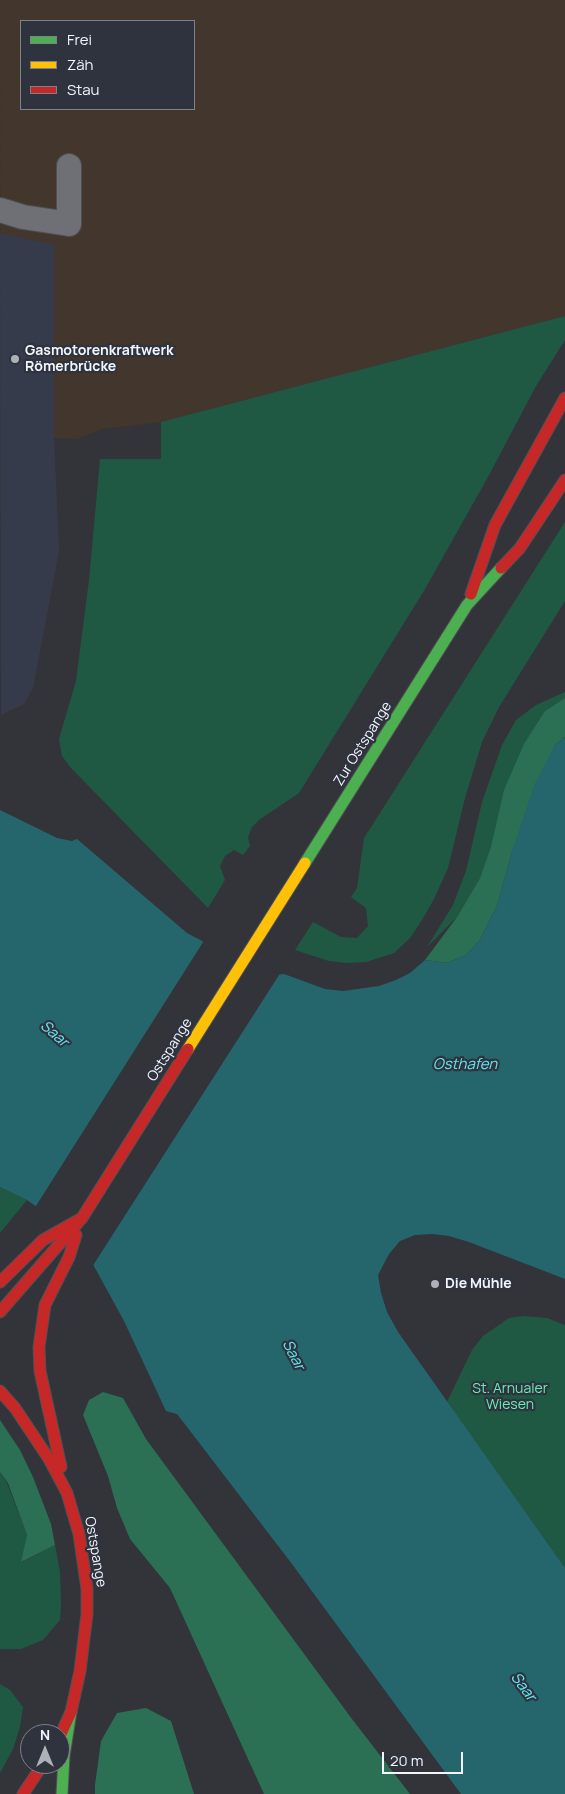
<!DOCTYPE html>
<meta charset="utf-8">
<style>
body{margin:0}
#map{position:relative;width:565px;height:1794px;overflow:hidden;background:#32343a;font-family:Manrope,sans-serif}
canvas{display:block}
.legend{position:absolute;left:20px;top:20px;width:175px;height:90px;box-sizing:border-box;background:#2f333e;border:1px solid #7d818a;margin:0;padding:6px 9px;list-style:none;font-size:15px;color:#f2f5fc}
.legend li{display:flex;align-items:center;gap:10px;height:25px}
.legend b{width:25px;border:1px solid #7d818a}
.north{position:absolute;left:20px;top:1724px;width:50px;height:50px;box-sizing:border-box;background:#2f333e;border:1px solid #7d818a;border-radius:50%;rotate:0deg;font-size:14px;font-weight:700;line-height:20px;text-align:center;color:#f2f5fc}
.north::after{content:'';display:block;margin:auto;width:18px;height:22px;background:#afb1b8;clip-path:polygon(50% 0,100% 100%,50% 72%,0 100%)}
.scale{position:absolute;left:382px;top:1752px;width:81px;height:22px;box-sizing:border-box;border:2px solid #f2f5fc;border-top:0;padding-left:6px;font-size:15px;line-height:18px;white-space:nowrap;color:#f2f5fc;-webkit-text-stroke:4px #2f333e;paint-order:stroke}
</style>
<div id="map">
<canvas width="565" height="1794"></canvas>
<ul class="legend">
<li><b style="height:6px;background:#4caf50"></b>Frei</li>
<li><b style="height:6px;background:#ffc107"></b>Zäh</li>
<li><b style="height:6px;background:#c62828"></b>Stau</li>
</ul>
<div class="north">N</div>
<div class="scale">20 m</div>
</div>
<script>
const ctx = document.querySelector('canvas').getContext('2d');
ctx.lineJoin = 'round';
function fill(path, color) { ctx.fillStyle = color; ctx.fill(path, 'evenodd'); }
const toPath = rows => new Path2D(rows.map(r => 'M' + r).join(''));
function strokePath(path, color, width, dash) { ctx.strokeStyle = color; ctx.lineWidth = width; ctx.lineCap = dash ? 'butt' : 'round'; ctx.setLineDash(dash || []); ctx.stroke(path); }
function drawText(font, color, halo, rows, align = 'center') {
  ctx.font = font + ' Manrope,sans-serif'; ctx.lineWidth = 4.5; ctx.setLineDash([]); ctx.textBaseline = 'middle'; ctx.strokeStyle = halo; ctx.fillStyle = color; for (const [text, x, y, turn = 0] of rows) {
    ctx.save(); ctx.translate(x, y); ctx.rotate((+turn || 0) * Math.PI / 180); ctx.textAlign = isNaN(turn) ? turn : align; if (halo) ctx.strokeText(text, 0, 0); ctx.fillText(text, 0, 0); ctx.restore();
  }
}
fill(toPath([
 [0,0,565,0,565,316,161,422,102,429,78,439,54,438,59,551,33,688,24,704,1,715],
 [21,21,194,21,194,109,21,109]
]), '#43372d');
fill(toPath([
 [0,233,54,245,54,438,59,551,33,688,24,704,1,715]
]), '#363b4b');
fill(toPath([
 [565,316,565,340,536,386,488,477,425,589,299,793,259,820,252,827,248,837,250,846,243,855,234,850,225,856,220,866,225,880,208,908,70,767,62,756,59,739,76,681,89,580,100,459,161,459,161,422],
 [565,522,565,601,499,707,482,742,465,798,448,868,434,899,422,920,410,938,394,953,366,962,346,963,329,961,295,950,313,922,341,937,357,938,368,926,366,908,351,897,357,888,364,838],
 [565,692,565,698,545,711,480,878,457,917,427,947,453,905,466,871,482,802,502,745,516,720,536,705],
 [0,1187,27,1200,0,1233],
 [523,1316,547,1318,565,1325,565,1568,447,1402,472,1350,483,1336,509,1318],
 [0,1472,7,1483,27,1535,22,1562,55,1545,60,1572,61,1603,60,1620,43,1640,21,1649,0,1649],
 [0,1684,10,1690,23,1707,20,1727,13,1749,0,1773]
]), '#205943');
fill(toPath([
 [565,698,565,737,555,745,512,852,497,906,480,940,466,955,447,963,425,960,457,917,480,878,491,847,504,790,524,744,545,711],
 [103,1392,123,1398,146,1439,352,1719,410,1794,264,1794,170,1588,130,1539,117,1508,108,1476,83,1415,89,1400],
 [0,1420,20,1450,33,1477,51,1524,55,1545,21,1562,27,1535,8,1483,0,1472],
 [146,1708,171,1721,194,1794,95,1794,95,1785,101,1741,117,1713]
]), '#2b6f54');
fill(toPath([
 [565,737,565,1279,469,1242,449,1236,433,1234,415,1235,400,1241,389,1254,378,1275,381,1293,387,1312,398,1332,565,1568,565,1794,461,1794,292,1564,184,1423,177,1414,166,1411,124,1321,89,1257,61,1224,27,1200,0,1187,0,810,57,838,72,841,77,839,187,933,242,962,273,975,284,974,325,989,343,991,379,986,396,980,410,973,425,960,447,963,466,955,480,940,497,906,512,852,535,783,555,745]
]), '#25666d');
fill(toPath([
 [205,939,243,960,274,973,281,972,92,1267,87,1259,59,1226,34,1209]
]), '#32343a');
const street = toPath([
 [0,210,23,217,69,224,69,166]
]);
const fast = toPath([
 [305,863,467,605,501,568],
 [62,1794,64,1756,71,1712]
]);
const slow = toPath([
 [188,1049,305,863]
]);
const jam = toPath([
 [501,568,520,548,565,480],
 [471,594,495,525,565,398],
 [0,1282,43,1240,82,1218],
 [0,1312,82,1218,188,1049],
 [0,1391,15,1408,49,1459,67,1493,79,1534,87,1589,87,1614,80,1671,71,1712,61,1734],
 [61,1467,40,1371,39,1347,45,1305,69,1257,76,1235],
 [23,1794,43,1764]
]);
strokePath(street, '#4f5056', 26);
strokePath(fast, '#4f5056', 13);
strokePath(slow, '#4f5056', 13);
strokePath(jam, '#4f5056', 13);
strokePath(street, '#6e7076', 24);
strokePath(fast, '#4caf50', 11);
strokePath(slow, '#ffc107', 11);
strokePath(jam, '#c62828', 11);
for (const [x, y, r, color] of [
 [15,359,5,"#afb1b8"],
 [435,1284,5,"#afb1b8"]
]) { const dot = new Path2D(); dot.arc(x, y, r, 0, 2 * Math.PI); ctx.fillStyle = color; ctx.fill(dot); strokePath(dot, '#2f333e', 2); }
drawText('bold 14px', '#f2f5fc', '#2f333e', [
 ["Gasmotorenkraftwerk",25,351],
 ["Römerbrücke",25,367],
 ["Die Mühle",445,1284]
], 'left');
drawText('14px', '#f2f5fc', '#2f333e', [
 ["Zur Ostspange",363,744,-58],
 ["Ostspange",170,1050,-58],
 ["Ostspange",95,1552,80]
]);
drawText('14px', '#66efb5', '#2f333e', [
 ["St. Arnualer",510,1389],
 ["Wiesen",510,1405]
]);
drawText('italic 15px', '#60e6f2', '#2f333e', [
 ["Saar",54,1034,41],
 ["Osthafen",465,1065],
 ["Saar",293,1355,63],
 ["Saar",523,1687,53]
]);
</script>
